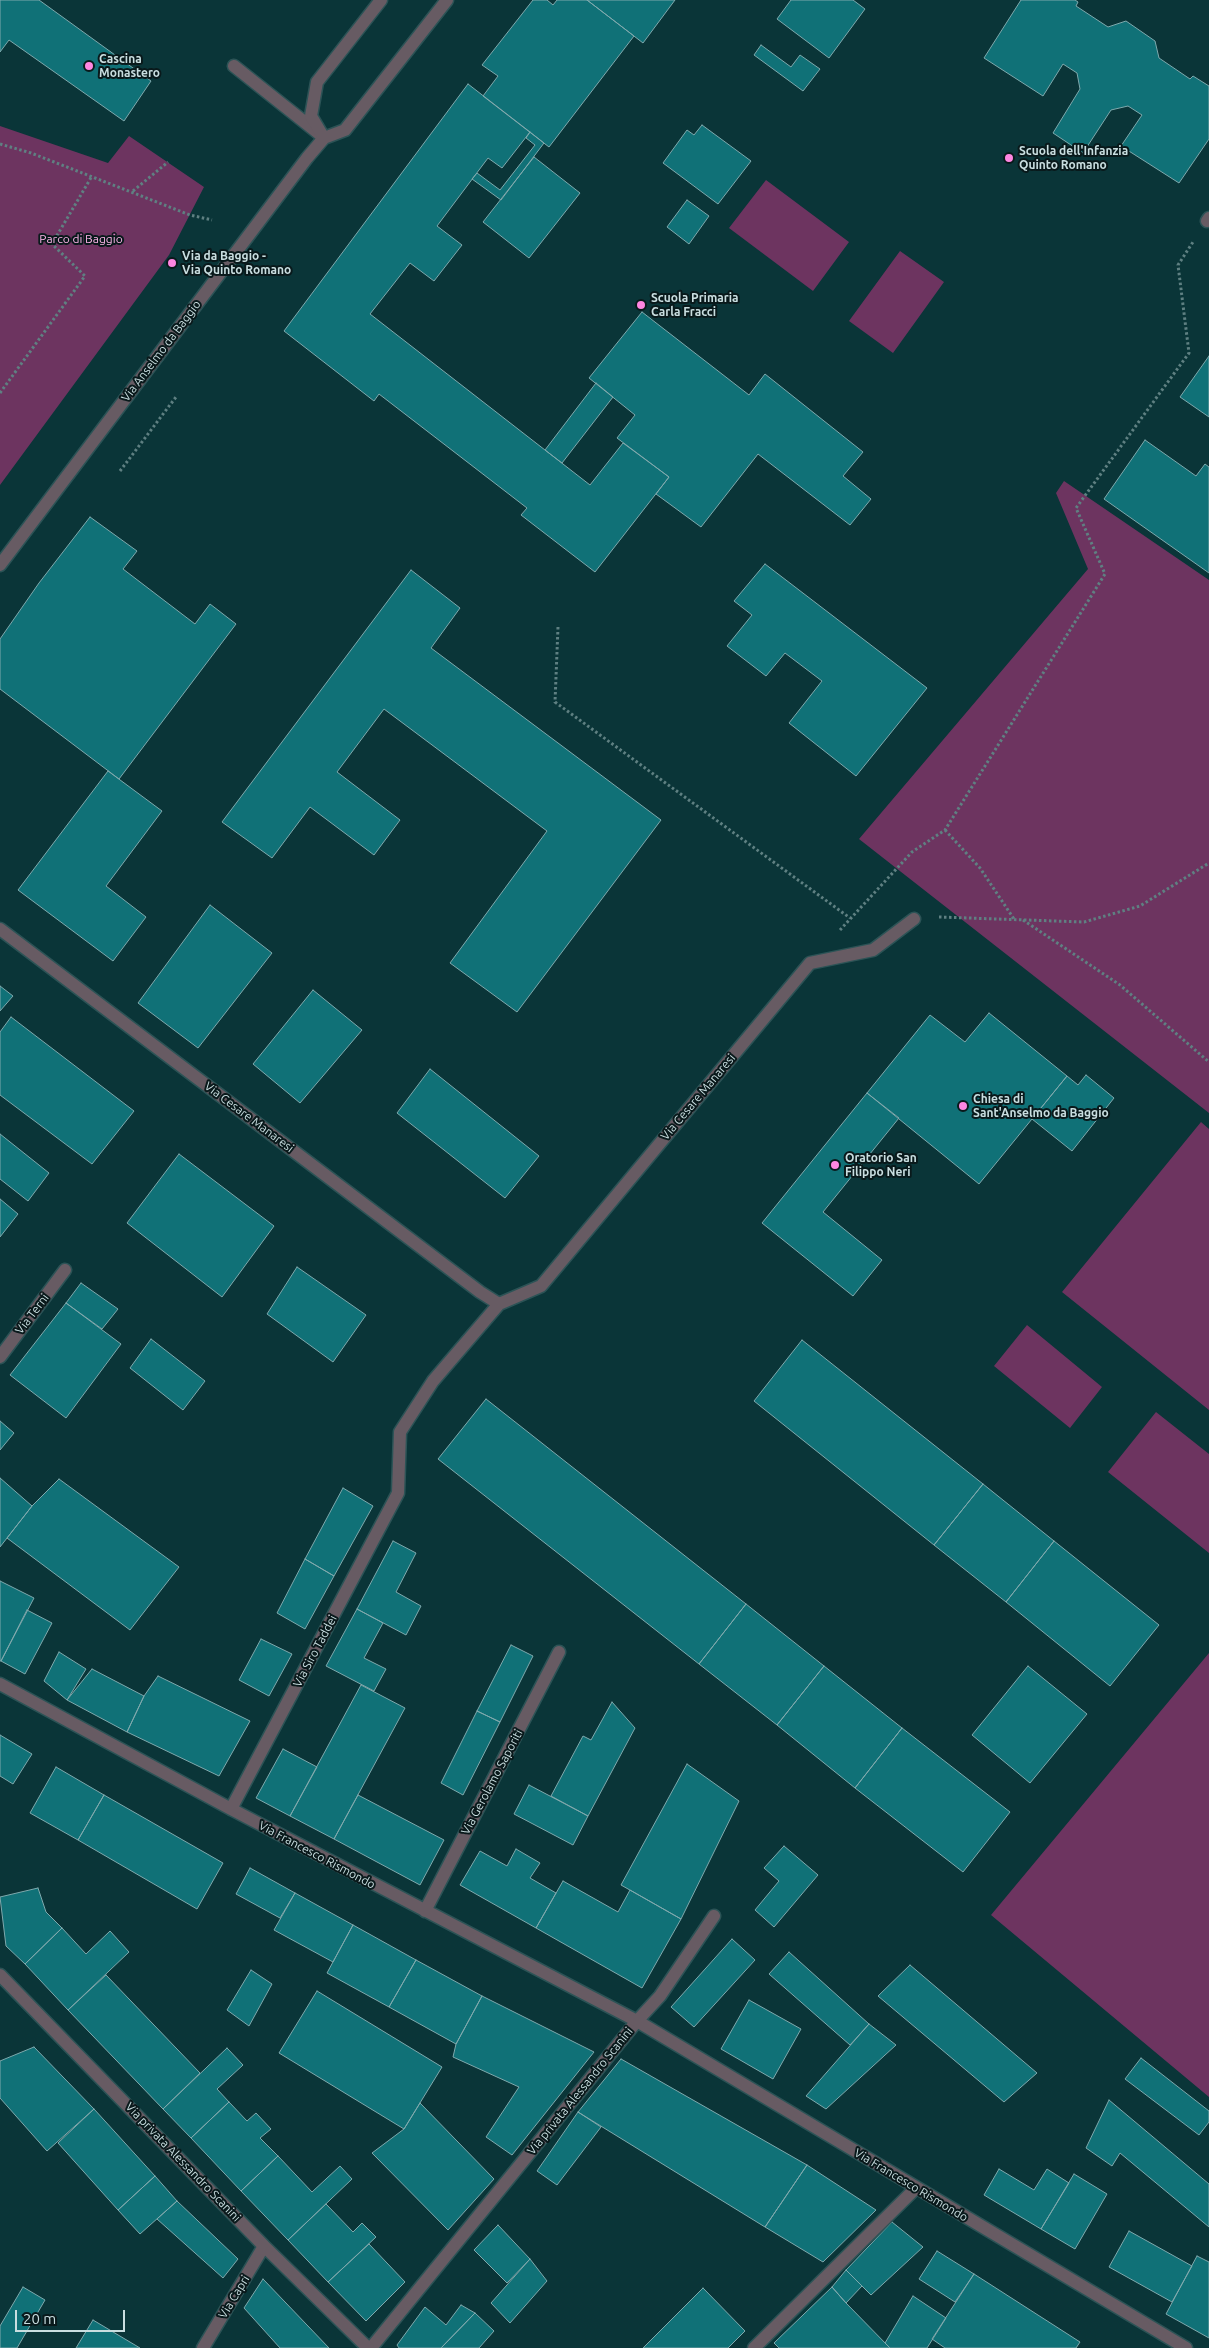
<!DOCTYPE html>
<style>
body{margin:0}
#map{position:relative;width:1209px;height:2348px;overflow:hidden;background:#0a3538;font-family:Ubuntu,sans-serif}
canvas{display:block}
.scale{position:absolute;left:15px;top:2310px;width:110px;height:22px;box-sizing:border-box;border:2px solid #c9dee0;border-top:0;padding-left:6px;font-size:15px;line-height:18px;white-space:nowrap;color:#c9dee0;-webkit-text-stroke:4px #09191b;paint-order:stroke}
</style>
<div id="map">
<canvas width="1209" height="2348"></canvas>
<div class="scale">20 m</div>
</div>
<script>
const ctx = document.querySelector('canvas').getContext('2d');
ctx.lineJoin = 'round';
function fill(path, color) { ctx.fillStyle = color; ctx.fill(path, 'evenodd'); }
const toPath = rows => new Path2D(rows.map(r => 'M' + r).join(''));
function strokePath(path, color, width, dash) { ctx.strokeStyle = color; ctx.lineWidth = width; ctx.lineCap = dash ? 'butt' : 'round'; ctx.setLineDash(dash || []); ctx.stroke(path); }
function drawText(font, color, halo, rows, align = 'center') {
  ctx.font = font + ' Ubuntu,sans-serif'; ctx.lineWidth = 4; ctx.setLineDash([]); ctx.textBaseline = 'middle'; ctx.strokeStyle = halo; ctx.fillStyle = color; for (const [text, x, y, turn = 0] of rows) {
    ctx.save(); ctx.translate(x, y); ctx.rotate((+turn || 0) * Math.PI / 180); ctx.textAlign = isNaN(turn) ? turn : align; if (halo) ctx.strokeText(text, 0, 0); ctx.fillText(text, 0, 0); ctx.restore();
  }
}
fill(toPath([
 [0,126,108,163,129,136,204,187,169,255,0,485],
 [766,180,849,242,813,291,729,228],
 [900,251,944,282,893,353,849,321],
 [1064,481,1209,580,1209,1113,859,839,1088,569,1056,493],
 [1201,1122,1209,1129,1209,1410,1062,1292],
 [1027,1325,1102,1387,1070,1428,994,1366],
 [1156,1412,1209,1454,1209,1553,1108,1472],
 [1209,1653,1209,2097,991,1915]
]), '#6d3460');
const building = toPath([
 [0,0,39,0,151,81,124,121,9,40,0,52,0,0],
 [533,0,547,0,553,5,557,0,587,0,634,36,549,147,483,96,498,76,482,65,533,0],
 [587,0,675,0,643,43,587,0],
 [791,0,853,0,865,9,829,58,777,19,791,0],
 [1021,0,1075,0,1078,2,1076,6,1108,27,1126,21,1155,41,1159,58,1190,79,1193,76,1209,86,1209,139,1179,183,1121,146,1142,115,1128,106,1111,110,1083,153,1053,133,1080,89,1077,73,1063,64,1043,96,984,58,1021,0],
 [761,45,791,67,800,55,820,69,803,91,754,55,761,45],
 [468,84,530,132,502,168,488,158,437,226,462,245,434,281,410,263,370,314,590,485,623,443,669,477,595,572,521,515,527,508,379,394,374,401,284,331,468,84],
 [702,125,751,161,718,204,663,163,687,130,694,135,702,125],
 [530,132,544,143,501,200,472,179,477,173,500,190,535,145,526,138,530,132],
 [534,157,580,193,529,258,483,222,534,157],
 [687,200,709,216,689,244,667,227,687,200],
 [642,312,749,395,765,374,863,452,843,476,871,499,850,525,758,454,701,527,656,494,669,477,617,438,635,415,589,378,642,312],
 [1209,356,1209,417,1180,397,1209,356],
 [596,383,613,397,562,463,545,450,596,383],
 [1145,440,1196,476,1205,464,1209,467,1209,573,1104,499,1145,440],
 [90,517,137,551,123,569,195,624,210,604,236,624,119,779,0,689,0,639,39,583,90,517],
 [765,564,927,688,856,776,789,723,822,681,785,653,766,676,727,646,752,615,734,601,765,564],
 [411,570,460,608,431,648,661,820,517,1012,450,963,547,831,384,709,337,772,400,820,374,855,310,807,272,858,222,822,411,570],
 [108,771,162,811,106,886,146,917,113,961,18,890,108,771],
 [210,905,272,953,198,1048,138,1003,210,905],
 [0,986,13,996,0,1011,0,986],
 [313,990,362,1030,300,1103,253,1064,313,990],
 [989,1013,1067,1076,979,1184,867,1093,930,1015,965,1042,989,1013],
 [11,1017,134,1111,92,1164,0,1095,0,1032,11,1017],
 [430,1069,539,1156,505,1198,397,1113,430,1069],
 [1086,1075,1114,1098,1072,1151,1032,1119,1067,1076,1078,1085,1086,1075],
 [867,1093,899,1118,823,1212,882,1260,853,1296,762,1223,867,1093],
 [0,1134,49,1173,28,1201,0,1179,0,1134],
 [179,1154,274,1226,222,1297,127,1223,179,1154],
 [0,1199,18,1214,0,1237,0,1199],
 [297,1267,366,1315,333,1362,267,1314,297,1267],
 [81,1283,118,1309,102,1329,66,1303,81,1283],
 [66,1303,121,1344,66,1418,10,1375,66,1303],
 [151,1339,205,1381,183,1410,130,1368,151,1339],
 [802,1340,983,1484,934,1545,754,1401,802,1340],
 [486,1399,746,1604,699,1664,438,1459,486,1399],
 [0,1421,14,1433,0,1450,0,1421],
 [0,1478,32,1506,0,1547,0,1478],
 [59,1479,179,1567,130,1630,7,1538,32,1506,59,1479],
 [983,1484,1054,1541,1006,1602,934,1545,983,1484],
 [343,1488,373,1506,334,1576,305,1559,343,1488],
 [393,1541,416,1553,396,1592,421,1606,406,1635,357,1609,393,1541],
 [1054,1541,1159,1625,1110,1686,1006,1602,1054,1541],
 [305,1559,334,1576,305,1629,277,1613,305,1559],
 [0,1581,34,1598,1,1661,0,1661,0,1581],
 [746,1604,824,1666,777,1725,699,1664,746,1604],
 [357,1609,383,1623,364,1658,386,1669,374,1691,326,1666,357,1609],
 [27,1610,52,1623,25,1674,1,1661,27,1610],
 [261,1639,292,1654,269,1696,239,1680,261,1639],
 [511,1645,533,1656,500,1722,477,1711,511,1645],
 [59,1652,86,1669,67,1700,44,1681,59,1652],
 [824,1666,902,1728,855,1788,777,1725,824,1666],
 [1028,1666,1087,1714,1030,1783,972,1735,1028,1666],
 [92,1669,144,1696,127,1732,67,1700,92,1669],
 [158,1676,250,1721,219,1776,127,1732,144,1696,158,1676],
 [361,1685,405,1708,334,1839,290,1816,361,1685],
 [612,1702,635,1728,588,1816,551,1796,583,1736,591,1740,612,1702],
 [477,1711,500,1722,463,1795,441,1783,477,1711],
 [902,1728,1010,1812,963,1872,855,1788,902,1728],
 [0,1735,32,1754,13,1784,0,1776,0,1735],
 [283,1749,317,1767,290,1816,256,1798,283,1749],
 [687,1764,739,1801,681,1919,621,1885,687,1764],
 [56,1767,104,1795,78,1840,30,1813,56,1767],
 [529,1785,588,1816,573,1845,514,1814,529,1785],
 [104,1795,223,1863,197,1909,78,1840,104,1795],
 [358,1795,444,1840,420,1885,334,1839,358,1795],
 [784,1846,818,1875,774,1927,755,1910,779,1881,764,1868,784,1846],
 [516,1849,540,1863,530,1878,556,1893,536,1928,460,1885,480,1851,507,1866,516,1849],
 [250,1868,295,1893,280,1918,236,1894,250,1868],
 [563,1881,618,1912,630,1890,681,1919,642,1988,536,1928,563,1881],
 [38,1888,46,1912,62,1928,25,1964,6,1946,0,1897,38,1888],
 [295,1893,353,1925,333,1962,274,1930,295,1893],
 [353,1925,416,1960,389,2007,327,1973,353,1925],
 [62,1928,86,1954,110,1931,129,1952,68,2010,25,1964,62,1928],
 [732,1939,755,1960,694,2027,671,2007,732,1939],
 [789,1952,869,2024,850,2045,769,1974,789,1952],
 [416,1960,482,1996,456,2044,389,2007,416,1960],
 [910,1965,1037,2073,1004,2102,878,1996,910,1965],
 [251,1970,272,1984,249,2026,227,2010,251,1970],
 [106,1975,200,2073,163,2109,68,2010,106,1975],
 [317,1991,442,2067,404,2129,279,2053,317,1991],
 [482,1996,594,2052,512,2155,486,2137,519,2087,453,2057,456,2044,482,1996],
 [749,2000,801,2029,773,2079,721,2049,749,2000],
 [869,2024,896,2045,826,2109,806,2096,869,2024],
 [34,2047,94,2109,47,2151,0,2098,0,2061,34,2047],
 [227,2048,243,2065,217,2089,229,2102,191,2138,163,2109,227,2048],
 [1141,2058,1209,2111,1209,2122,1199,2135,1125,2079,1141,2058],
 [621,2059,807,2165,765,2227,578,2112,621,2059],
 [1109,2100,1209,2184,1209,2227,1120,2153,1112,2166,1086,2148,1109,2100],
 [229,2102,247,2121,256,2113,271,2129,260,2138,278,2156,241,2191,191,2138,229,2102],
 [420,2103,494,2179,448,2230,372,2153,404,2129,420,2103],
 [94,2109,155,2176,118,2210,58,2143,94,2109],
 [578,2112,601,2127,557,2185,537,2171,578,2112],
 [278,2156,312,2192,340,2166,352,2179,288,2240,241,2191,278,2156],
 [807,2165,876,2210,823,2262,765,2227,807,2165],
 [999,2169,1034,2190,1047,2169,1069,2183,1041,2229,984,2195,999,2169],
 [1074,2174,1107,2194,1075,2249,1041,2229,1074,2174],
 [155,2176,177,2201,140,2234,118,2210,155,2176],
 [177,2201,238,2259,223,2278,157,2219,177,2201],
 [326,2204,353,2232,362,2223,376,2237,328,2282,288,2240,326,2204],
 [892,2222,923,2247,871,2295,846,2270,892,2222],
 [498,2225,530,2259,507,2283,474,2250,498,2225],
 [1129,2231,1192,2266,1172,2302,1109,2267,1129,2231],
 [369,2244,405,2282,366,2321,328,2282,369,2244],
 [937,2251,974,2274,955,2302,919,2279,937,2251],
 [1197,2256,1209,2262,1209,2338,1166,2314,1197,2256],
 [530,2259,547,2281,510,2323,491,2303,530,2259],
 [846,2270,862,2286,846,2303,832,2287,846,2270],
 [974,2274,1080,2342,1076,2348,945,2348,932,2339,974,2274],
 [263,2279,329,2348,280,2348,244,2308,263,2279],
 [23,2287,45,2300,17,2348,0,2348,0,2326,23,2287],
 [832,2287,846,2303,890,2348,779,2348,774,2343,832,2287],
 [703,2288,745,2331,728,2348,643,2348,703,2288],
 [913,2296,946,2318,927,2348,890,2348,885,2343,913,2296],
 [461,2305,475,2313,441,2348,399,2348,397,2345,425,2307,446,2325,461,2305],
 [475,2313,494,2331,479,2348,441,2348,475,2313],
 [93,2320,140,2348,76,2348,93,2320]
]);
fill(building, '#107177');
strokePath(building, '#7fa9ad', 1);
const service = toPath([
 [234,66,322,136],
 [1207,221,1209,218],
 [371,2348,637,2021],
 [754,2348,916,2188]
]);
const minor = toPath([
 [0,929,480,1292,499,1304],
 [0,1357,65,1270],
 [0,1684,231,1809,637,2021,1186,2348],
 [231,1809,398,1493,400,1432,433,1381,499,1304,541,1286,810,963,873,950,914,919],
 [425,1911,559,1652],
 [0,1975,264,2246,368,2348],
 [637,2021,660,1996,714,1916],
 [203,2348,264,2246]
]);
const tertiary = toPath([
 [324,138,311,116,317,82,381,0],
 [0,565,307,158,324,138,345,130,447,0]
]);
strokePath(service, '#2c5356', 15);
strokePath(minor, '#2c5356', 15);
strokePath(tertiary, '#2c5356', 15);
strokePath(toPath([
 [0,144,31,153,190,215,212,220],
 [133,191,168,162],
 [0,393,85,276,52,244,92,176],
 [120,471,176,397],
 [558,627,555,702,850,918],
 [945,830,980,868,1014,919],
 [939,917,1084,922,1140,906,1209,863],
 [1023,920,1120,985,1209,1062],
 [840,930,912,852,945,830,1105,574,1076,508,1189,353,1178,265,1193,242]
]), '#5f8082', 3, [2.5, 2.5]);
strokePath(service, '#675b63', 12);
strokePath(minor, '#675b63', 12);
strokePath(tertiary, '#675b63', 12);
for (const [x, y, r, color] of [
 [89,66,5,"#fe86e1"],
 [1009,158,5,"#fe86e1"],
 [172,263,5,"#fe86e1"],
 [641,305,5,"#fe86e1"],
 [963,1106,5,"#fe86e1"],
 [835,1165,5,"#fe86e1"]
]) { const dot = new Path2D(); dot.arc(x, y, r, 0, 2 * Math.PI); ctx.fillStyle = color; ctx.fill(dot); strokePath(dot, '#09191b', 2); }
drawText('bold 12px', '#c9dee0', '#09191b', [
 ["Cascina",99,59],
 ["Monastero",99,73],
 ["Scuola dell'Infanzia",1019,151],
 ["Quinto Romano",1019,165],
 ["Via da Baggio -",182,256],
 ["Via Quinto Romano",182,270],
 ["Scuola Primaria",651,298],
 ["Carla Fracci",651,312],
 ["Chiesa di",973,1099],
 ["Sant'Anselmo da Baggio",973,1113],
 ["Oratorio San",845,1158],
 ["Filippo Neri",845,1172]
], 'left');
drawText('12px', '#fbb3e7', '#09191b', [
 ["Parco di Baggio",81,239]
]);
drawText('12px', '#c9dee0', '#09191b', [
 ["Via Anselmo da Baggio",161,351,-53],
 ["Via Cesare Manaresi",698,1097,-50],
 ["Via Cesare Manaresi",249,1117,37],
 ["Via Terni",32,1314,-53],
 ["Via Siro Taddei",315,1651,-62],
 ["Via Gerolamo Saporiti",492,1782,-62],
 ["Via Francesco Rismondo",317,1855,28],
 ["Via privata Alessandro Scanini",580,2091,-51],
 ["Via privata Alessandro Scanini",183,2162,46],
 ["Via Francesco Rismondo",911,2185,31],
 ["Via Capri",234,2297,-59]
]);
</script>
